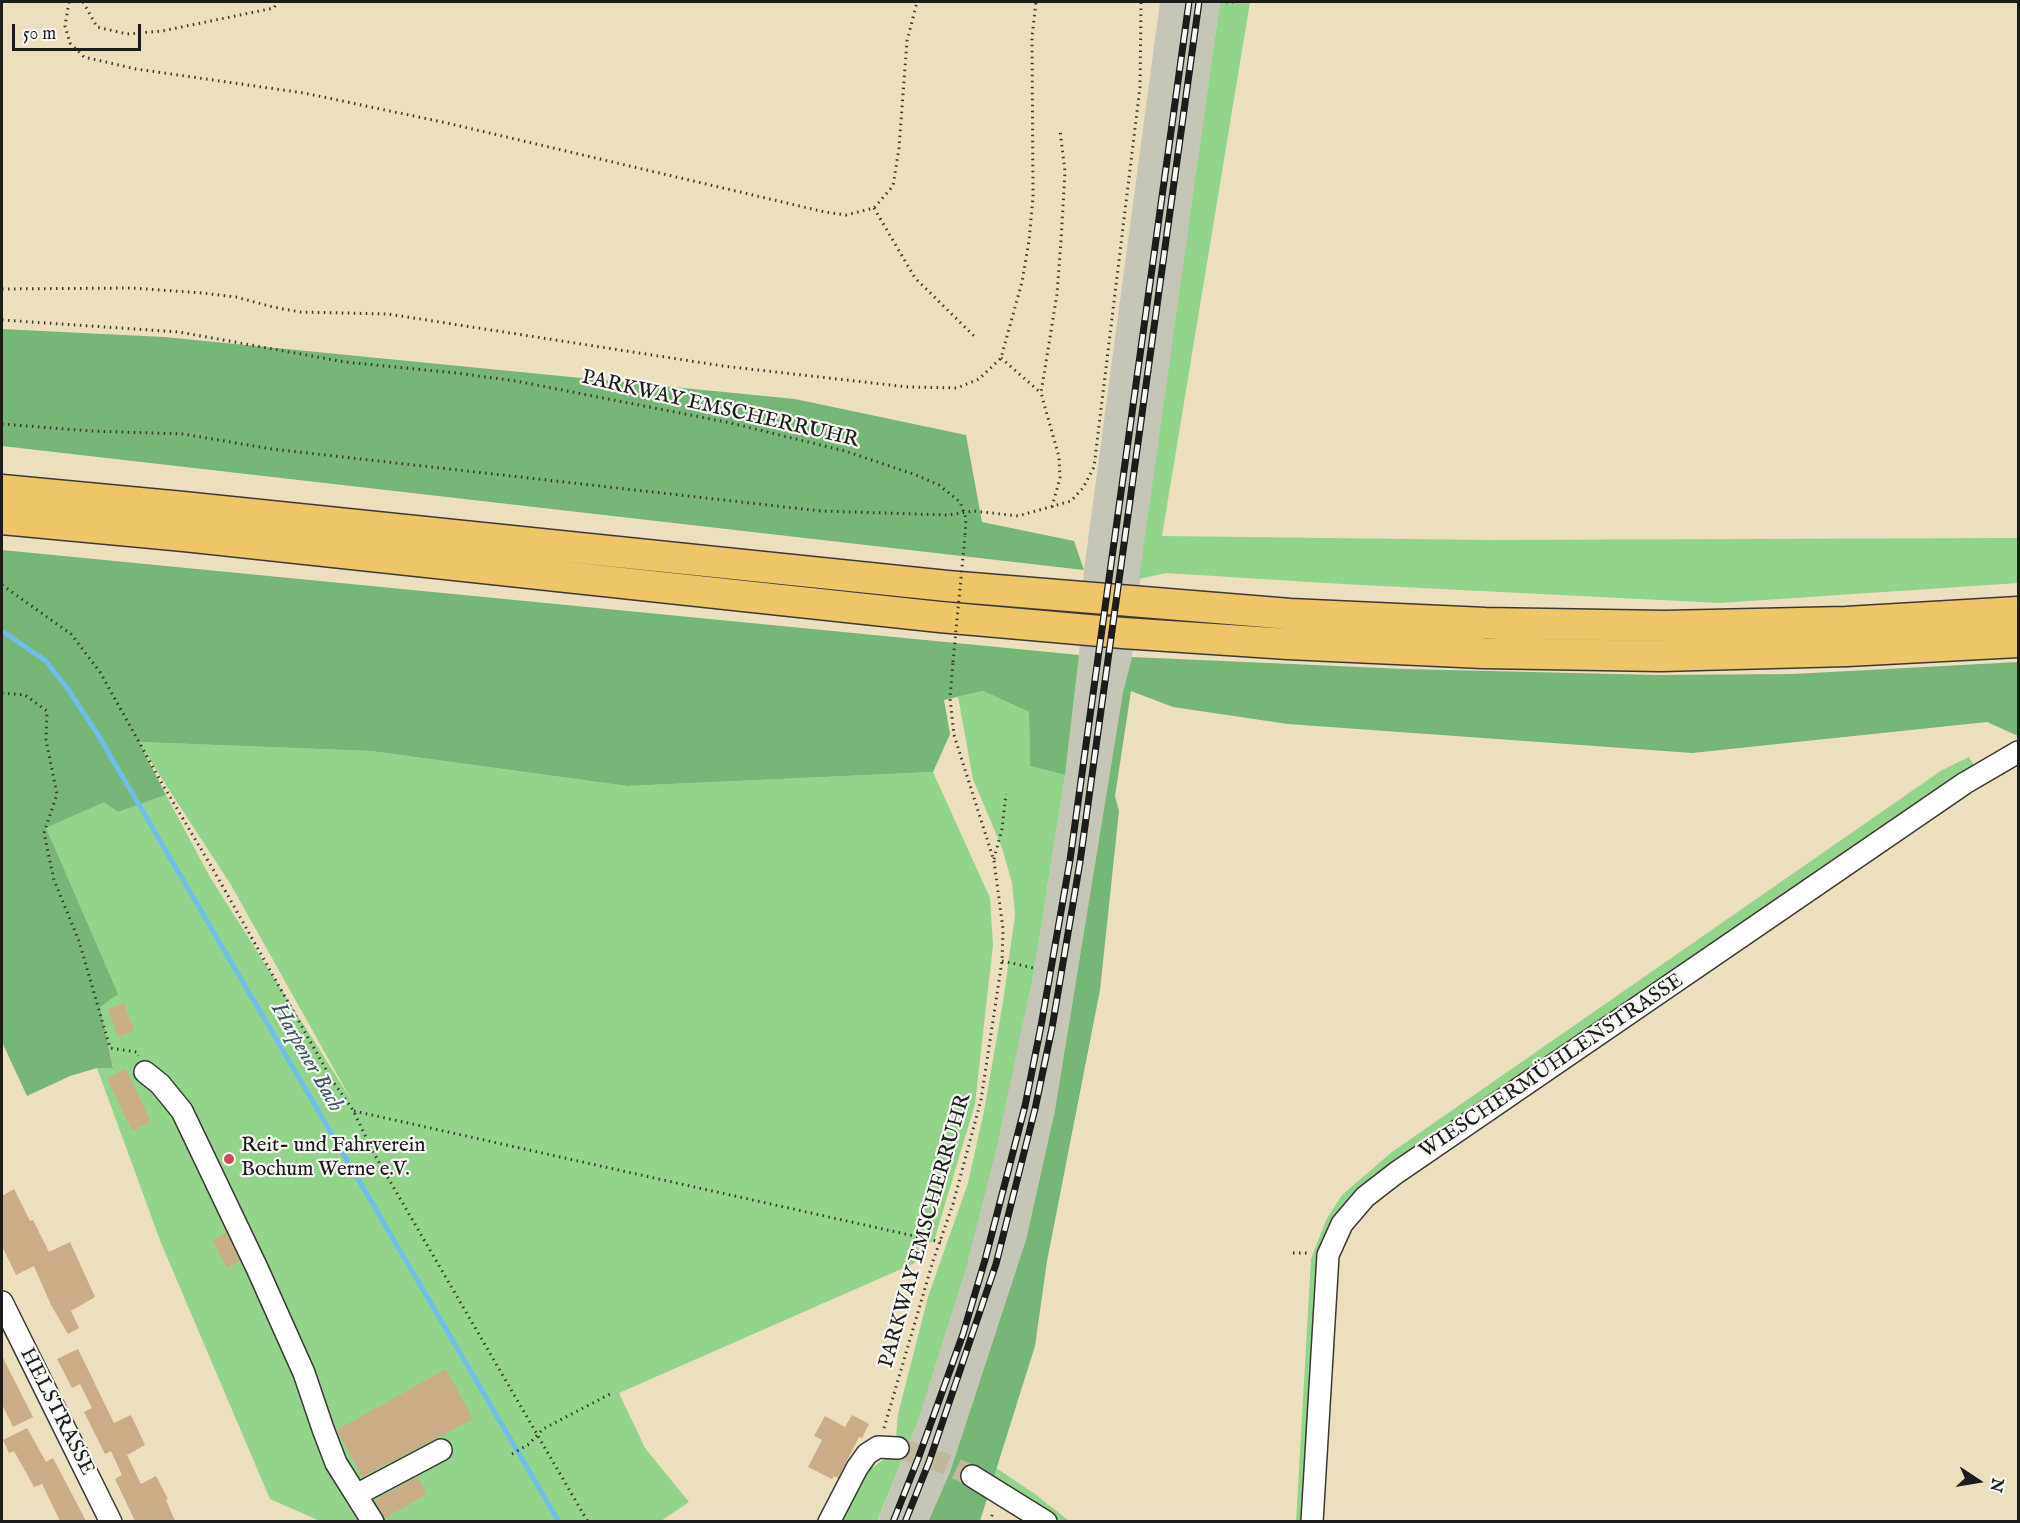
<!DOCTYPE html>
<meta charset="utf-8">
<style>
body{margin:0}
#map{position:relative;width:2020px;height:1523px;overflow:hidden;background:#ecdfbe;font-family:"IM FELL English",serif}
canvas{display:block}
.frame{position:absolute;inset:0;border:3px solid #1c1c1c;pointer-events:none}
.north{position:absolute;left:1948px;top:1451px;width:60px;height:60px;-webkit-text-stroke:4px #f6f6f2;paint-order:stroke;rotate:102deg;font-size:16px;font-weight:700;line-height:24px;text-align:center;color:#1c1c1c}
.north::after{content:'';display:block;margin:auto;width:21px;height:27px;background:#1c1c1c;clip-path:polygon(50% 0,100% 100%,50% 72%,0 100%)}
.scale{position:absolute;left:12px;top:24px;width:129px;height:27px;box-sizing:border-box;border:3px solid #1c1c1c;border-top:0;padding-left:8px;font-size:18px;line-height:21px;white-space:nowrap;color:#1c1c1c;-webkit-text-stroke:4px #f6f6f2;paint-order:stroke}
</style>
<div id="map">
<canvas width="2020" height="1523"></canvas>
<div class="frame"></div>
<div class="north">N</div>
<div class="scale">50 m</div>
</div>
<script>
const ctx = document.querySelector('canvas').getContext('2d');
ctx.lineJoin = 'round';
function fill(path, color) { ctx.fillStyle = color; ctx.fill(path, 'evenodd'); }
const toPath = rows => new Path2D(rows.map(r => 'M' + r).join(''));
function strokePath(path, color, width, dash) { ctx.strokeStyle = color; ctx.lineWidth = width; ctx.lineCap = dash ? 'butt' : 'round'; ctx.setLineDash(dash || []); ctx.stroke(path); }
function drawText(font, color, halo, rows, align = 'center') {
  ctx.font = font + ' "IM FELL English",serif'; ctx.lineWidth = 4.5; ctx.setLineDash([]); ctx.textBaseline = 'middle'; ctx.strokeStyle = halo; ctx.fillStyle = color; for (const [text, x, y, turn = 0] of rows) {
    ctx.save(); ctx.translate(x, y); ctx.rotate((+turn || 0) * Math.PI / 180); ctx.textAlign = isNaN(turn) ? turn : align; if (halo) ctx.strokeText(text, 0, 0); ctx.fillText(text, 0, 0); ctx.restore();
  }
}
fill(toPath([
 [1160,2,1220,2,1143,554,1132,657,1123,692,1055,1110,1026,1240,950,1472,928,1521,877,1522,916,1426,1034,971,1065,775,1079,655,1084,570]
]), '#c5c5b8');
fill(toPath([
 [1220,2,1250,2,1162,536,1488,540,2018,538,2018,583,1720,603,1342,584,1166,573,1139,579],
 [983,691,1029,712,1030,766,1065,775,1034,971,996,1150,966,1268,916,1426,877,1521,838,1522,867,1471,889,1456,896,1437,898,1414,928,1297,968,1183,984,1111,1003,1002,1015,915,1012,883,1002,848,973,779,958,697],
 [138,742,371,751,627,786,933,772,990,898,993,945,975,1104,934,1241,926,1244,915,1263,619,1393,645,1448,689,1502,661,1521,320,1521,270,1499,161,1243,97,1068,113,1067,100,1007,46,828,104,801,118,812,166,795,210,877,352,1101,231,885],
 [1969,757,1975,767,1339,1222,1307,1521,1296,1522,1311,1259,1326,1220,1342,1195,1392,1152,1942,770],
 [996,1468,1035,1494,1069,1521,1055,1521,992,1481]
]), '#93d48b');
fill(toPath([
 [2,329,164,337,795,399,966,435,982,522,1074,541,1084,570,2,446],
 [2,550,1079,655,1065,775,1030,766,1029,712,983,691,944,700,950,734,933,772,627,786,371,751,139,742,166,795,118,812,104,802,46,828,118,994,100,1007,113,1068,97,1068,70,1076,27,1096,2,1042],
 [1132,657,1405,669,1657,675,1793,674,2018,662,2018,736,1987,722,1692,753,1288,724,1173,707,1131,691,1115,796,1119,811,1100,990,1047,1261,1035,1346,980,1521,928,1522,950,1472,1026,1240,1055,1110,1123,692]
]), '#76b677');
strokePath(toPath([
 [2,631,46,661,70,692,97,733,559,1522]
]), '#6fbeea', 5);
fill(toPath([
 [124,1003,134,1031,118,1037,108,1009],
 [126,1069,151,1122,132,1131,107,1078],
 [14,1189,30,1221,33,1220,49,1252,70,1242,95,1297,71,1311,79,1328,68,1334,51,1305,34,1266,16,1275,2,1246,2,1196],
 [226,1233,240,1261,227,1268,213,1240],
 [78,1349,114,1423,131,1415,145,1445,127,1455,141,1484,156,1476,168,1499,166,1500,175,1521,135,1521,115,1479,122,1475,111,1451,105,1454,84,1412,92,1408,80,1384,72,1388,57,1359],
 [2,1356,33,1417,13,1427,2,1404],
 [446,1369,473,1419,362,1477,337,1430],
 [852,1415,869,1424,862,1438,859,1437,838,1478,834,1476,832,1479,808,1467,822,1440,814,1436,825,1416,845,1427],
 [27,1428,46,1462,53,1458,86,1521,60,1521,42,1484,34,1487,14,1451,9,1453,3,1440],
 [417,1477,427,1494,385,1518,375,1500]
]), '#caac87');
strokePath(toPath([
 [898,1448,944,1463,972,1476]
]), '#c2b89e', 21, [21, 10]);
const minor = toPath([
 [145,1072,160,1084,182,1111,257,1268,304,1373,323,1429,336,1463,373,1522],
 [2,1302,111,1522],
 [972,1476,1046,1522],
 [356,1495,441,1450],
 [829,1522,857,1468,867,1454,878,1447,898,1448],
 [1312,1522,1328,1255,1342,1224,1365,1197,1396,1173,1965,783,2018,752]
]);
const highway = toPath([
 [2,490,183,507,947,586,1290,614,1485,623,1665,626,1846,622,2018,612],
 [2,519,184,536,940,617,1123,633,1288,644,1483,653,1661,656,1847,651,2018,642]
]);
strokePath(minor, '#3b3934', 24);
strokePath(highway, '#3b3934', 33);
strokePath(toPath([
 [69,2,65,26,70,43,84,57,136,69,304,93,447,123,825,212,846,215,874,208,893,186,899,148,907,41,917,2],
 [83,2,97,27,127,34,162,31,274,8,277,2],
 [1226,2,1236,2],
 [874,208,915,278,974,336],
 [2,289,132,288,202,293,236,297,273,307,300,312,388,314,723,366,908,387,957,388,979,379,1001,358,1022,282,1029,241,1033,197,1032,37,1036,2],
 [2,320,179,332,345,362,456,373,516,381,731,423,845,451,916,475,939,485,960,502,966,518,965,536],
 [1001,358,1041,393],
 [2,424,91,431,183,434,272,449,821,511,948,515,974,511,1018,516,1071,501,1083,488,1094,467,1140,87,1141,2],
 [1052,507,1060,478,1059,457,1041,393,1057,294,1061,241,1065,172,1060,130],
 [2,585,71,634,100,672,160,780,214,871,332,1080,353,1110,373,1152,588,1522],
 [2,693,25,695,47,711,46,740,57,794,44,833,54,880,79,941,110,1048,137,1052,138,1056],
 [994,859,1002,829,1006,794],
 [1002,961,1034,968],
 [354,1111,941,1242],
 [1293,1253,1309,1253],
 [884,1428,933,1261,953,1204,981,1100,1002,961,1003,929,994,861,954,735,950,698,953,662],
 [512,1454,529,1444,543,1429,610,1394],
 [990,1522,993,1512]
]), '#3b3934', 3, [1.5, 4.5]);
strokePath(minor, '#fff', 21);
strokePath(highway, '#eec569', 30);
const rail = toPath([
 [893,1522,918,1459,963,1334,985,1260,1025,1106,1041,1026,1070,860,1189,2],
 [905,1522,929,1462,996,1264,1035,1109,1052,1028,1080,862,1199,2]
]);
strokePath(rail, '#1c1c1c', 7);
strokePath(rail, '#f6f6f2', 4.5, [14]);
strokePath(toPath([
 [953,662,965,536]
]), '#3b3934', 3, [1.5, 4.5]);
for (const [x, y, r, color] of [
 [229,1159,6,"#d1495b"]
]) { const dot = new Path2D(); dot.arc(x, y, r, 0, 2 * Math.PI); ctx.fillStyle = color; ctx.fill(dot); strokePath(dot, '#f6f6f2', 2); }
drawText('21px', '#1c1c1c', '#f6f6f2', [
 ["PARKWAY EMSCHERRUHR",720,410,13],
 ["WIESCHERMÜHLENSTRASSE",1552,1067,-34],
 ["PARKWAY EMSCHERRUHR",926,1231,-74],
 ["HELSTRASSE",56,1412,63]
]);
drawText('21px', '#1c1c1c', '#f6f6f2', [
 ["Reit- und Fahrverein",241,1147],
 ["Bochum Werne e.V.",241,1171]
], 'left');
drawText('italic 22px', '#395564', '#f6f6f2', [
 ["Harpener Bach",306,1058,60]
]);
</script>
